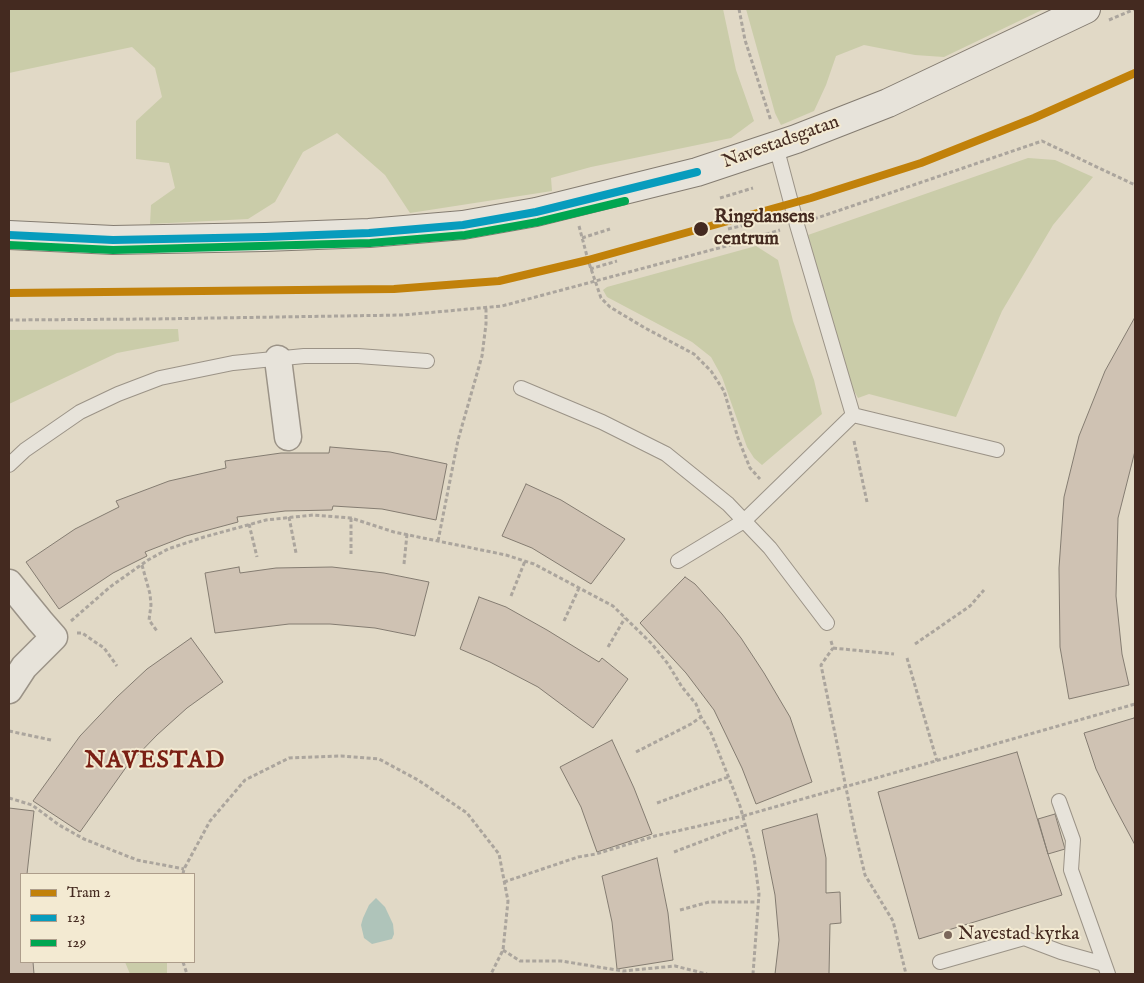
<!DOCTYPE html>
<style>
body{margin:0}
#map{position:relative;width:1144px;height:983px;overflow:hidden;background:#e1d9c6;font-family:"IM FELL English",serif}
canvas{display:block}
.frame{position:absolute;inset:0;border:10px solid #442a20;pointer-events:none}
.legend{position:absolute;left:20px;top:873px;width:175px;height:90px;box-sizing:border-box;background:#f3ead2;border:1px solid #ad9d8b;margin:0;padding:6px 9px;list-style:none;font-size:15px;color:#442a20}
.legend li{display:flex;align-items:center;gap:10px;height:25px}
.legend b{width:25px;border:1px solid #ad9d8b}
</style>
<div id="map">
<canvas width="1144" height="983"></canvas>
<div class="frame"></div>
<ul class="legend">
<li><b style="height:6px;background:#c1810a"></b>Tram 2</li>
<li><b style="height:6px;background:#079cbd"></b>123</li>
<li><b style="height:6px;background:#00a651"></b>129</li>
</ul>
</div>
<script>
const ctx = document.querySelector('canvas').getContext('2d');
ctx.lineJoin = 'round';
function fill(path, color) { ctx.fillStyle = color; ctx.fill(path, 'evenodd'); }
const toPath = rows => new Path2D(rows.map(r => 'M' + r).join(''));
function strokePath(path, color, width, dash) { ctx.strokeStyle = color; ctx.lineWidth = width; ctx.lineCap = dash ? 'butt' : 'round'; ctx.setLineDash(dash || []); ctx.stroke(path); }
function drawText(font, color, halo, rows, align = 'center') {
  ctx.font = font + ' "IM FELL English",serif'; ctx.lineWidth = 4; ctx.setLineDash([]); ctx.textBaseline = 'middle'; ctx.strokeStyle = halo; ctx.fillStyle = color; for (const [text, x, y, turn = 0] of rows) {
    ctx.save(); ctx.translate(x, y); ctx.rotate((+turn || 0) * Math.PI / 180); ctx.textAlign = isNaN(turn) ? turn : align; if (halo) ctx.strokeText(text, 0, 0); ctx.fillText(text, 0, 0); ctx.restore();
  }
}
fill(toPath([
 [9,9,723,9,736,70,754,121,731,138,591,167,551,178,552,191,410,213,385,175,337,133,303,152,275,202,248,219,150,224,151,205,175,188,169,163,136,159,136,121,162,97,155,68,132,47,9,73],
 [746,9,1044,9,944,57,915,55,864,45,836,56,826,85,814,111,781,125,775,113],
 [1028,158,1055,160,1093,177,1053,225,1002,311,956,417,869,394,858,398,849,382,808,235],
 [756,246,778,260,793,321,814,380,822,414,762,465,754,458,747,447,722,377,711,357,692,342,607,297,603,290,607,287],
 [178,329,179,341,117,353,9,404,9,330],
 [125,962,167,962,167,974,130,974]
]), '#cacca9');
fill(toPath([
 [376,898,385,907,393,924,394,934,392,939,372,944,364,938,361,925,363,918,369,905]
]), '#afc4ba');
const building = toPath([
 [1135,317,1135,451,1118,518,1116,596,1122,654,1129,685,1069,699,1060,647,1059,568,1064,497,1079,436,1105,371,1135,317],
 [330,447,390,452,447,464,436,520,382,509,333,506,332,510,285,511,237,517,238,522,186,536,145,552,147,556,113,573,59,609,26,562,75,529,119,507,116,501,169,481,226,468,225,461,281,453,329,453,330,447],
 [526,484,561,500,625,539,591,584,532,548,502,536,526,484],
 [239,567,240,573,276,568,332,567,384,573,429,582,415,636,375,628,330,624,289,624,215,633,205,573,239,567],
 [685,577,695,584,722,614,741,638,764,673,790,717,812,782,756,804,742,768,714,710,686,673,640,623,685,577],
 [479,597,506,607,547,630,599,662,602,658,628,679,593,728,538,687,490,662,460,649,479,597],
 [191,638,223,682,187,708,157,735,127,766,80,832,33,801,80,736,117,697,147,669,191,638],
 [1134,718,1135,721,1135,845,1112,802,1096,769,1084,733,1134,718],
 [612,740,634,788,652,834,597,852,581,807,560,767,612,740],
 [1017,752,1048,854,1062,895,919,939,878,792,1017,752],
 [9,808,34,811,27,874,21,874,21,962,33,962,34,974,9,974,9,808],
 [817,814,826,858,826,893,840,892,841,923,830,924,829,974,775,974,779,940,775,895,762,830,817,814],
 [1055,814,1065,849,1048,854,1038,819,1055,814],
 [657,858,668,913,673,960,617,969,612,922,602,876,657,858]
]);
fill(building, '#cfc2b3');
strokePath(building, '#847c71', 1);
const lane = toPath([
 [776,146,797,225,853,415],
 [521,388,602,422,666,454,728,504,770,548,827,623],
 [9,465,25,450,80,412,118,394,160,378,233,363,304,356,358,356,427,361],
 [678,561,744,521,853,415,997,450],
 [1059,801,1073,840,1071,870,1108,974],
 [940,962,1024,938,1061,952,1104,964]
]);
const street = toPath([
 [278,359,288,437],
 [9,583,40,621,54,637,24,667,9,690]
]);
const secondary = toPath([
 [9,235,113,240,265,237,369,233,463,225,536,212,697,172,796,139,888,103,1086,9]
]);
strokePath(lane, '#9b9387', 16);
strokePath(street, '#9b9387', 29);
strokePath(secondary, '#847c71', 30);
strokePath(toPath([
 [739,9,745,40,771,121],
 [1109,20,1135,9],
 [720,198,753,188],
 [814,219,1042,141,1135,185],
 [579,226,588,260,601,298,610,307,645,328,694,354,711,371,724,391,738,438,750,468,760,479],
 [728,229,762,221],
 [582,238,610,229],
 [590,269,617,261],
 [9,320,153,319,403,315,502,306,730,245,780,230],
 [854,441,867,502],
 [289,517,296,553],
 [351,518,351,554],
 [249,524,257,557],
 [438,541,458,440,482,356,486,324,486,307],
 [404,564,407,534],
 [142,565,150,594,151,605,149,620,157,631],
 [511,596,525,561],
 [71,621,110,587,148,560,168,549,204,537,266,520,313,515,351,518,394,532,506,555,534,564,613,606,652,644,668,664,682,687,696,704,701,717,711,733,740,806,754,857,759,894,753,974],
 [564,621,579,588],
 [77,633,82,633,104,648,117,666],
 [831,641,833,648,821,665,855,832,865,875,893,921,906,974],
 [915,644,970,606,984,590],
 [608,647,625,618],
 [833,648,894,654],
 [907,658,937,761],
 [9,731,51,740],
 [636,752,691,724,701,717],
 [9,798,32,805,59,825,84,839,137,860,184,869],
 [657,803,728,777],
 [674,852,745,825],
 [183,874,184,869,210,821,245,780,289,758,341,756,379,759,418,780,467,813,499,854,508,901,503,950,491,974],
 [504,882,578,857,596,854,655,836,743,816],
 [680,910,709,902,758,902],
 [503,950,520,961,561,961,623,971,675,966,707,974],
 [183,962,187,974]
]), '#aba59d', 3, [4, 2.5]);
strokePath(lane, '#e7e3da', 14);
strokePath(street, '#e7e3da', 26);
strokePath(secondary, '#e7e3da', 28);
strokePath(toPath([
 [743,816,1135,704]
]), '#aba59d', 3, [4, 2.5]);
strokePath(toPath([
 [9,235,113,240,265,237,369,233,463,225,536,212,697,172]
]), '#079cbd', 8);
strokePath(toPath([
 [9,245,113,250,370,243,465,235,538,222,625,201]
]), '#00a651', 8);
strokePath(toPath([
 [9,293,394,289,499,281,588,260,811,198,921,163,1034,118,1135,73]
]), '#c1810a', 8);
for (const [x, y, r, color] of [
 [701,229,8,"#442a20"],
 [948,935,5,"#7b675a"]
]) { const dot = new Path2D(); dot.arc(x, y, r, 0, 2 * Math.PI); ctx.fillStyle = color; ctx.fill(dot); strokePath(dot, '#f3ead2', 2); }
drawText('19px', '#442a20', '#f3ead2', [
 ["Navestadsgatan",781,143,-20]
]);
drawText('bold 19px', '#442a20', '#f3ead2', [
 ["Ringdansens",714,218],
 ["centrum",714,240]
], 'left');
drawText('19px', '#442a20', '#f3ead2', [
 ["Navestad kyrka",958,935]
], 'left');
ctx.letterSpacing = '1px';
drawText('bold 24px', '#7a1f14', '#f3ead2', [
 ["NAVESTAD",155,762]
]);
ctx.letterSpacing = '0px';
</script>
